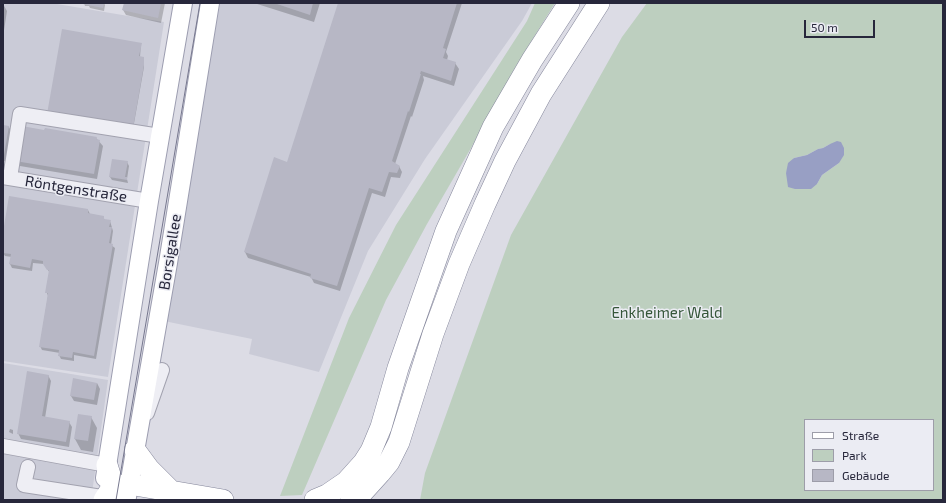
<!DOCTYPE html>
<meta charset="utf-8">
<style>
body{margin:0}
#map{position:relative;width:946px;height:503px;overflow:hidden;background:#dcdce5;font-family:"Exo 2",sans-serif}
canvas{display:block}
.frame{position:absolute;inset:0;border:4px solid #27273b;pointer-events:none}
.legend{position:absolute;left:804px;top:419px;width:130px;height:72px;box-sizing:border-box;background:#ebecf3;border:1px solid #9d9da9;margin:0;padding:5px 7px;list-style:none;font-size:12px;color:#27273b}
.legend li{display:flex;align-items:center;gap:8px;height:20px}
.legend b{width:20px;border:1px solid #9d9da9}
.scale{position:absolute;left:804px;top:20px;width:71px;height:18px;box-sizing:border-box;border:2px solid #27273b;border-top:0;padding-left:5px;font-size:12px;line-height:14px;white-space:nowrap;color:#27273b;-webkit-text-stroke:3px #ebecf3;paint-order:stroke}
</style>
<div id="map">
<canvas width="946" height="503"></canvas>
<div class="frame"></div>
<ul class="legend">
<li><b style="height:5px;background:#fff"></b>Straße</li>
<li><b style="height:11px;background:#bdcfbf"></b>Park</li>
<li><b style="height:11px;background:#b7b7c5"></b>Gebäude</li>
</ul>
<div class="scale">50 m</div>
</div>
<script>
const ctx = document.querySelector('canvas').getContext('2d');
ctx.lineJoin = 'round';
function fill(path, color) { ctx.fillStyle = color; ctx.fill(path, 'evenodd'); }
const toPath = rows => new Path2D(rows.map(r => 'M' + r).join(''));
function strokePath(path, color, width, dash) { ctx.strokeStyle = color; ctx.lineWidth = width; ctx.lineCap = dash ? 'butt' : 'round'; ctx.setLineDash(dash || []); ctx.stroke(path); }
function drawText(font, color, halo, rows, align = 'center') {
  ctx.font = font + ' "Exo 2",sans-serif'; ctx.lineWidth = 3; ctx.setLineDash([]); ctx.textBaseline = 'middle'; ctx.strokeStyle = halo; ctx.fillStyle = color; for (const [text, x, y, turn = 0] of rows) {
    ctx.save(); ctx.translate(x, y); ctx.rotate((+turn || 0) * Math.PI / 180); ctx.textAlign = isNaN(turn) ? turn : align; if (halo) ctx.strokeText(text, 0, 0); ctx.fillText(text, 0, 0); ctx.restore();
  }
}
fill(toPath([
 [3,3,51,3,164,22,108,377,3,361],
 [220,3,532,3,522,21,425,159,381,230,368,251,340,320,319,372,249,354,252,339,164,321],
 [3,363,108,380,91,500,3,500]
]), '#cacbd7');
fill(toPath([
 [535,3,555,3,516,66,471,148,427,224,386,300,302,495,280,496,349,318,396,225,527,21],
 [647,3,943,3,943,500,420,500,425,473,511,235,622,37],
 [830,144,839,163,822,175,817,184,786,173,794,158,807,155,818,149,823,148],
 [805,420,933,420,933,490,805,490]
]), '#bdcfbf');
fill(toPath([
 [837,141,841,142,844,148,844,155,839,163,822,175,817,184,811,189,795,189,788,187,786,173,788,163,794,158,807,155,818,149,823,148,830,144]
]), '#989fc4');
fill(toPath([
 [84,3,104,3,105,5,104,11,90,8,89,6,85,6],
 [125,3,165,3,161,23,126,15,123,10],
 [254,3,320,3,314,22],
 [339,3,462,3,446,52,448,56,447,60,455,63,459,69,454,86,423,76,424,80,412,117,411,116,395,164,399,166,402,172,400,178,391,177,385,197,372,193,340,291,314,283,311,277,248,258,245,252,288,163],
 [3,4,7,11,3,37],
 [141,44,140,57,144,60,144,67,133,129,112,125],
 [3,126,8,126,12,132,5,161,3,161],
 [96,138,103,146,97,179,20,166,16,160],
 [127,162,129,166,127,179,128,183,112,180,110,177],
 [88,210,90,214,103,217,105,220,110,221,113,231,111,245,115,248,96,359,74,355,74,361,61,359,59,355,60,353,42,350,40,346,48,296,47,293,50,273,44,264,33,263,32,271,12,268,10,264,12,257,5,256,3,253,3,243],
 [48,375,51,381,45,418,69,422,72,427,69,447,21,439,18,433],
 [97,383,100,389,97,405,74,401,71,396],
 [91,417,97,428,93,452,81,450,75,439],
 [10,429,13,430,13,434,9,432]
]), '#0003');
fill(toPath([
 [83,3,104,3,103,8,83,4],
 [124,3,161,3,158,18,122,10],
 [274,3,313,3,310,15],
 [338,3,457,3,443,48,446,49,443,58,456,62,451,81,421,71,420,74,421,74,409,112,408,111,392,161,400,166,397,173,389,172,382,192,369,188,337,286,310,278,311,274,244,252,274,157,287,162],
 [62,29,142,43,139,56,144,57,144,65,133,128,47,114],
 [3,125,9,126,4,155,3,155],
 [22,126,44,130,45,128,97,137,96,139,100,140,94,174,15,161],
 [112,159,128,161,125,177,127,177,127,180,109,177],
 [9,196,88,209,88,213,104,216,104,219,111,220,109,227,112,227,109,243,113,244,94,356,73,352,72,358,58,356,59,350,39,347,48,293,45,293,49,270,47,270,43,264,43,261,32,259,30,268,9,264,11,254,3,253,3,232],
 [27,371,49,375,42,416,70,421,66,442,17,434],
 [73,378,97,383,94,400,70,396],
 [78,414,92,416,88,441,74,439]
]), '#b7b7c5');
const minor = toPath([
 [3,177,149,201],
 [10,178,20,114,160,136],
 [147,413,162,370],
 [3,446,107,465],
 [28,467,24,485,102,497]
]);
const major = toPath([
 [105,478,149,201,183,3],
 [127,497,168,263,210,3]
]);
const highway = toPath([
 [135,450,149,469,170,490],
 [107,465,114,488,125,496],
 [104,500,109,492,114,488,119,486,129,484,223,500],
 [315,500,327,495,346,482,364,462,371,451,381,427,398,368,446,231,493,127,532,60,569,3],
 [351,500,361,494,380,473,389,462,399,442,433,334,459,264,485,204,505,161,541,94,599,3]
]);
strokePath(minor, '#a2a2af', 16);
strokePath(major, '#9c9db0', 20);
strokePath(highway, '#84869b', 22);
strokePath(minor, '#eeeef4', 14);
strokePath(major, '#fff', 18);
strokePath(highway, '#fff', 21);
strokePath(toPath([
 [116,500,200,3]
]), '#76778e', 1);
drawText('15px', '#27273b', '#ebecf3', [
 ["Röntgenstraße",76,189,9],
 ["Borsigallee",170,252,-81]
]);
drawText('15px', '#355639', '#ebecf3', [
 ["Enkheimer Wald",667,313]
]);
</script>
